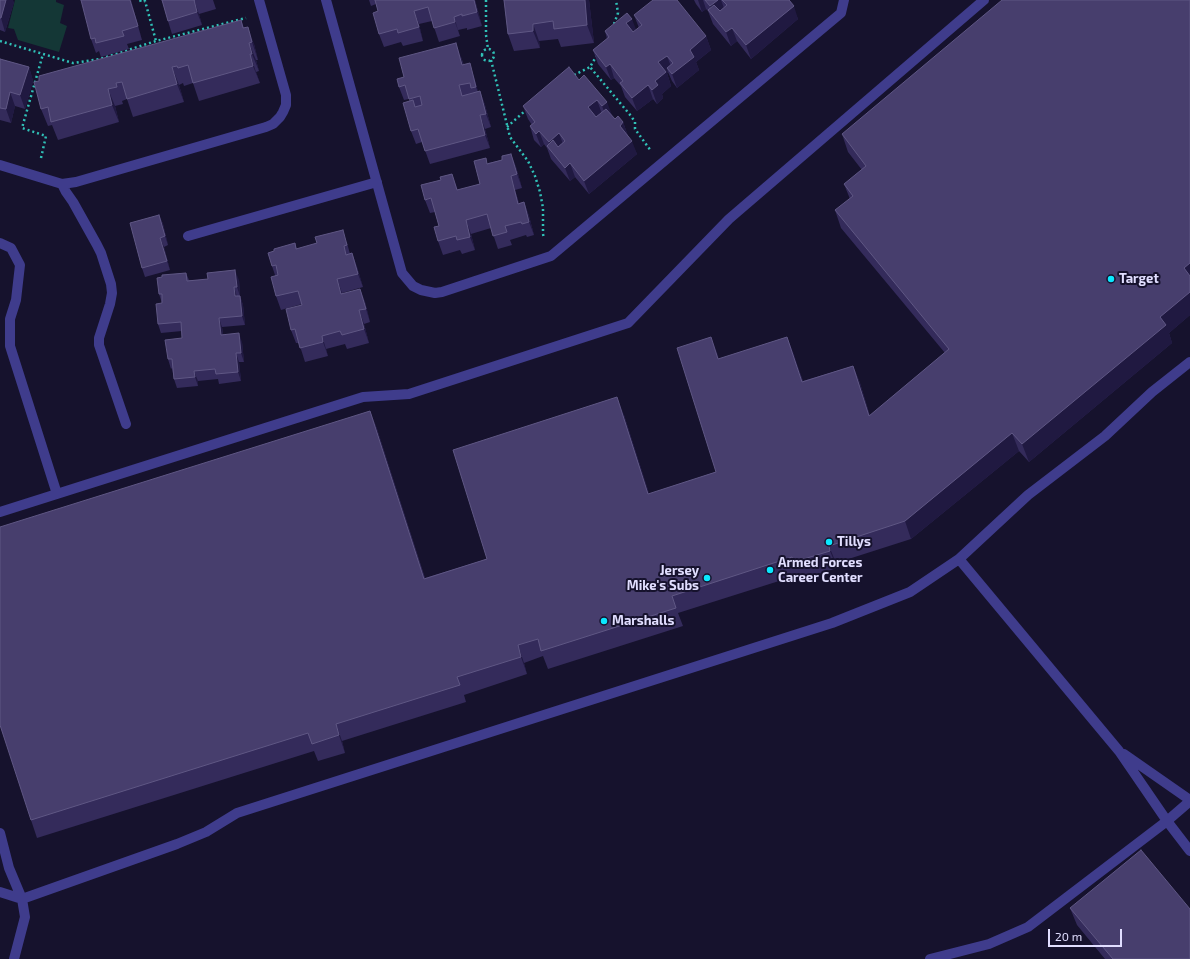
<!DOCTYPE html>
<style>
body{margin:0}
#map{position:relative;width:1190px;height:959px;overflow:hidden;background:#16122d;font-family:"Exo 2",sans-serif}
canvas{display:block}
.scale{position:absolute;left:1048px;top:929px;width:74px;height:18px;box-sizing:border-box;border:2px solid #e1deff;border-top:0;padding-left:5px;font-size:12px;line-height:14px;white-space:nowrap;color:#e1deff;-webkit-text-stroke:3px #16122d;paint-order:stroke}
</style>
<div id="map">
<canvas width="1190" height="959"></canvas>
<div class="scale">20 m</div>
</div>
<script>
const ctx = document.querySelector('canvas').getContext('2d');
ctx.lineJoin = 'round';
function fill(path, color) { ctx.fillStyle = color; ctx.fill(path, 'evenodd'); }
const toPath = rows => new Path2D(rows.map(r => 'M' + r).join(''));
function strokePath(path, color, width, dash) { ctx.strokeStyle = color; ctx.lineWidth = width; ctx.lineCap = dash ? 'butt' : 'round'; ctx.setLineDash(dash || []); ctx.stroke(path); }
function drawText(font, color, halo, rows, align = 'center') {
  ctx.font = font + ' "Exo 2",sans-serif'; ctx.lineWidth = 4; ctx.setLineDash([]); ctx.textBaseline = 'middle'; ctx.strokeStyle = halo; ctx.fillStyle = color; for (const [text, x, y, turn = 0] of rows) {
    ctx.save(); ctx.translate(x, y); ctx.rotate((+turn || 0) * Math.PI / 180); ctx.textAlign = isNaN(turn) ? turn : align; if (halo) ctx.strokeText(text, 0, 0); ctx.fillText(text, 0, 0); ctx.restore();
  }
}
fill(toPath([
 [15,0,56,0,56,2,64,5,60,23,67,26,59,52,18,40,14,29,8,28]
]), '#143736');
strokePath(toPath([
 [140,0,141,2,145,1,156,41],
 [486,0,486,35,488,49],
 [614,24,618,13,616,0],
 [0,41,73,63,100,59,156,41,246,18],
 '482 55a6 6 0 1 1 12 0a6 6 0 1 1-12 0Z',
 [597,55,590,67,631,116,635,122,635,129,651,151],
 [491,60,510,137,528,161,535,176,540,192,543,208,543,234,544,239],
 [574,75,590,67],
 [507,127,526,110],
 [41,158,46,136,22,128,43,54]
]), '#30c1b7', 2.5, [2, 3]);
strokePath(toPath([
 [326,0,402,273,413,286,421,290,435,293,442,292,551,256,841,13,844,0],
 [0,165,62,184,76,182,266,127,273,124,280,117,283,112,286,105,286,95,259,0],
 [62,184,66,192,73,202,97,245,101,253,111,284,112,293,110,304,99,338,99,345,126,424],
 [188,236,377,182],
 [0,243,11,248,20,265,16,300,10,319,10,346,57,494],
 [0,512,363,397,409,394,628,323,729,219,984,0],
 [959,559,1119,751,1167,821,1190,851],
 [1124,754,1190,800],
 [0,833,9,868,22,899,25,917,14,959],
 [0,892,22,899,177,844,206,832,237,813,832,623,910,592,959,559,1028,495,1105,436,1152,392,1190,362],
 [930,959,989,944,1028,927,1167,821,1190,801]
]), '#3f3c8c', 10);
fill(toPath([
 [0,0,14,2,5,32,0,30],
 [130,0,131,0,142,40,127,44,129,49,101,57,99,51,96,53,91,39],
 [162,0,213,0,216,9,199,14,202,25,172,34,168,21],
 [369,0,475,0,482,26,467,30,467,28,458,30,460,36,439,42,432,21,419,24,423,41,403,46,401,42,384,47,379,34,378,11,376,4,371,6],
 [504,0,589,0,594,43,561,47,558,39,539,41,540,48,514,51,508,34],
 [694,0,790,0,790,1,798,19,751,59,737,41,731,46,713,24,708,11,706,9,702,12,696,4],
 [1190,0,1190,315,1169,333,1172,343,1029,462,1019,451,911,539,836,563,837,568,800,580,798,575,678,613,683,626,548,669,543,656,524,663,527,674,464,695,466,702,342,741,345,753,318,761,314,751,37,838,31,820,370,411,377,429,425,578,487,559,624,415,649,494,716,472,719,359,787,337,803,381,853,366,860,383,870,416,945,353,841,228,835,210,850,199,844,184,862,170,848,152,842,134],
 [634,15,706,36,711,50,696,62,699,70,677,88,672,81,668,72,667,73,671,86,662,94,663,98,657,104,653,99,637,111,625,97,621,86,614,78,611,80,598,64,593,50,607,39,605,31,636,30,639,28],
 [241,20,244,28,254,44,258,60,256,60,259,71,256,72,260,83,199,101,193,83,184,86,183,83,179,85,184,102,133,117,127,99,122,101,123,104,115,106,119,122,58,140,52,125,48,126,41,109,39,81],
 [461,57,464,65,474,77,478,92,480,91,485,105,491,127,485,129,490,148,430,164,422,142,416,144,411,131,409,101,409,99,404,100,399,87,404,77],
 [0,59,29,67,33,81,25,109,15,106,11,123,0,120],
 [579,80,615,119,623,122,628,136,637,154,589,194,575,177,570,181,551,159,547,148,544,144,541,147,534,140,530,126,532,125,528,119,523,106],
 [511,154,516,167,522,188,515,190,519,203,524,202,529,216,534,235,527,237,526,235,510,240,512,245,498,249,491,228,471,234,475,250,462,254,460,250,443,255,438,241,439,226,435,212,430,213,425,200,480,184,488,163,502,160],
 [159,215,163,224,168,245,164,247,170,270,145,277,142,268],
 [295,243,297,249,347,243,350,254,352,253,357,267,363,287,342,293,342,294,360,289,365,302,370,322,364,324,369,343,347,349,345,344,326,349,328,356,305,362,299,343,296,343,291,330,302,304,281,310,276,296,275,275,272,266,274,251],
 [186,273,189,280,239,280,240,296,243,305,245,325,222,327,223,334,242,342,244,362,239,362,241,381,219,384,218,379,198,381,198,386,177,388,174,379,172,368,171,369,168,359,182,338,182,331,161,333,158,324,162,303,159,294,162,277],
 [1070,908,1190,959,1105,959,1077,925]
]), '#342b5b');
fill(toPath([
 [6,0,13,0,14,2,5,32,1,18],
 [130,0,131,0,142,40,138,26],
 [194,0,199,14,202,25,197,12],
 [474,0,475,0,482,26,477,12],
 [585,0,589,0,594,43,587,25],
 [698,0,703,0,706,9,702,12],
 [718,0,721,0,725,11,715,18,710,6],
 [794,6,798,19,751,59,746,45],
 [414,11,419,24,423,41,419,27],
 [454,17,458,30,460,36,455,22],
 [632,19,637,32,631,37,626,23],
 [533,24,539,41,540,48,533,31],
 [248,27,254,44,258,60,252,42],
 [732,28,737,41,731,46,726,32],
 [706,36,711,50,696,62,699,70,677,88,672,74,690,50],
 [249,43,256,60,259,71,252,54],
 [456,43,461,57,467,78,462,65],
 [250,54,256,72,260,83,253,66],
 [667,56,672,69,667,68,668,72,667,73,671,86,662,94,663,98,657,104,652,90,655,81,658,62],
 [470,63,474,77,481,101,476,87],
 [610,64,614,78,611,80,606,67],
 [29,67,33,81,25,109,20,95],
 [172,67,179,85,184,102,177,84],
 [648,85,653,99,637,111,632,98],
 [108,89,115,106,119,122,112,105],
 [480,91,485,105,491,127,486,114],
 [10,92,15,106,11,123,6,109],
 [597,100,602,114,593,121,588,107],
 [607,102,612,115,607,119,602,106],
 [480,115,485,129,490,148,485,135],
 [623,122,628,136,620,126],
 [539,131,544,144,541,147,536,134],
 [559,133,564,147,553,153,549,142],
 [632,141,637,154,589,194,584,181],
 [511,154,516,167,522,188,517,174],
 [570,163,575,177,570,181,565,168],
 [452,174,457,187,462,204,457,190],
 [511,176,515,190,523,217,518,204],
 [524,202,529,216,534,235,529,222],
 [159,215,163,224,168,245,165,236],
 [466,220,471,234,475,250,470,237],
 [160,238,164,247,170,270,167,261],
 [352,253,357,267,363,287,358,274],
 [1190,263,1190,284,1184,268],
 [235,270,239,280,240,296,237,287],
 [337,279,342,293,346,307,341,294],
 [234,287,237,297,235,296],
 [360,289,365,302,370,322,366,309],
 [1190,292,1190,315,1169,333,1172,343,1029,462,1022,444,1160,317],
 [240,296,243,305,245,325,242,316],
 [359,310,364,324,369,343,364,329],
 [219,318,222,327,224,344,221,335],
 [239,333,242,342,244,362,241,353],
 [322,336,326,349,328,356,323,342],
 [711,337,718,355,724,376,718,359],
 [787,337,794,354,808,399,802,382],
 [236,353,239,362,241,381,238,372],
 [853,366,860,383,875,434,869,416],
 [194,371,198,381,198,386,195,377],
 [617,397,624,415,655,511,648,494],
 [370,411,377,429,430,596,424,579],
 [1012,433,1019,451,911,539,905,521],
 [829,546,836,563,837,568,830,551],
 [518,645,524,663,527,674,521,657],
 [336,724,342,741,345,753,339,735]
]), '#201941');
const building = toPath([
 [0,0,6,0,1,18,0,18,0,0],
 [81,0,130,0,138,26,122,31,124,36,96,43,95,38,91,39,81,0],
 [162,0,195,0,194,0,197,12,168,21,162,0],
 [375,0,474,0,477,12,462,16,462,14,454,17,455,22,434,28,428,7,414,11,419,27,398,33,397,29,379,34,373,13,378,11,375,0],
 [504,0,585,0,587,25,554,29,553,21,533,24,533,31,508,34,504,0],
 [653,0,677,0,706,36,690,50,694,57,672,74,667,68,673,63,667,56,658,62,666,72,655,81,658,85,652,90,648,85,632,98,620,83,623,81,610,64,606,67,593,50,609,37,605,31,627,13,632,19,626,23,633,32,642,25,634,15,653,0],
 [705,0,718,0,710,6,705,0],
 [722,0,789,0,794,6,746,45,732,28,726,32,708,10,714,5,720,11,727,5,722,0],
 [1002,0,1190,0,1190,263,1184,268,1190,276,1190,292,1160,317,1166,325,1022,444,1012,433,905,521,829,546,830,551,794,562,792,557,672,596,676,608,541,651,538,639,518,645,521,657,457,677,460,685,336,724,339,735,312,744,308,733,31,820,0,725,0,527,370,411,424,579,487,559,453,450,617,397,648,494,716,472,677,348,711,337,718,359,787,337,802,382,853,366,869,416,949,349,835,210,853,196,844,184,866,166,842,134,1002,0],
 [241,20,243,28,248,27,252,42,249,43,252,54,250,54,253,66,193,83,188,65,178,68,177,66,172,67,177,84,127,99,122,82,116,83,117,87,108,89,112,105,51,122,48,107,41,109,34,82,39,81,39,76,241,20],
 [456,43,462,65,470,63,476,87,471,88,470,83,459,85,462,96,480,91,486,114,480,115,485,135,425,151,418,129,411,131,403,103,413,100,415,107,422,105,420,96,409,99,405,85,399,87,397,79,404,77,399,58,456,43],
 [0,59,29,67,20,95,10,92,6,109,0,108,0,59],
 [569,67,579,80,584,75,607,102,602,106,597,100,588,107,596,117,606,109,615,119,618,116,623,122,620,126,632,141,584,181,570,163,565,168,547,146,553,140,558,147,565,141,559,133,549,142,539,131,536,134,530,126,535,122,523,106,569,67],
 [511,154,517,174,511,176,518,204,524,202,529,222,522,224,521,222,505,226,507,232,493,236,487,214,466,220,470,237,457,240,456,236,438,241,434,227,439,226,431,198,425,200,421,185,441,180,440,177,452,174,457,190,480,184,474,161,486,158,487,164,502,160,502,156,511,154],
 [159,215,165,236,160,238,167,261,142,268,130,223,159,215],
 [343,230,347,245,344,246,346,255,352,253,358,274,337,279,341,294,360,289,366,309,359,310,364,329,342,335,340,331,322,336,323,342,300,348,295,329,291,330,286,309,302,305,298,291,276,296,271,277,278,275,276,265,272,266,268,253,274,251,274,249,295,243,296,249,317,243,315,237,343,230],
 [235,270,237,287,234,287,235,296,240,296,242,316,219,318,221,335,239,333,241,353,236,353,238,372,216,374,215,369,194,371,195,377,174,379,172,359,168,359,165,340,182,338,181,322,158,324,156,304,162,303,162,294,159,294,157,278,162,277,162,275,186,273,187,281,208,279,207,273,235,270],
 [1141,850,1190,909,1190,959,1113,959,1070,908,1141,850]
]);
fill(building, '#473e6d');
strokePath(building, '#5f5784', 1);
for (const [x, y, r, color] of [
 [1111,279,4,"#0ae8ff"],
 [829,542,4,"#0ae8ff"],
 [770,570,4,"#0ae8ff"],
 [707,578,4,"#0ae8ff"],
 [604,621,4,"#0ae8ff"]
]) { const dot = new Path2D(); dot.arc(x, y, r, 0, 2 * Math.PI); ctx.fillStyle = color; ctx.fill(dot); strokePath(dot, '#16122d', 1.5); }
drawText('bold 13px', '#e1deff', '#16122d', [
 ["Target",1119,279],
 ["Tillys",837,542],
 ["Armed Forces",778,563],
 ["Career Center",778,578],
 ["Jersey",699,571,"right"],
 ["Mike's Subs",699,586,"right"],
 ["Marshalls",612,621]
], 'left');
</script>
